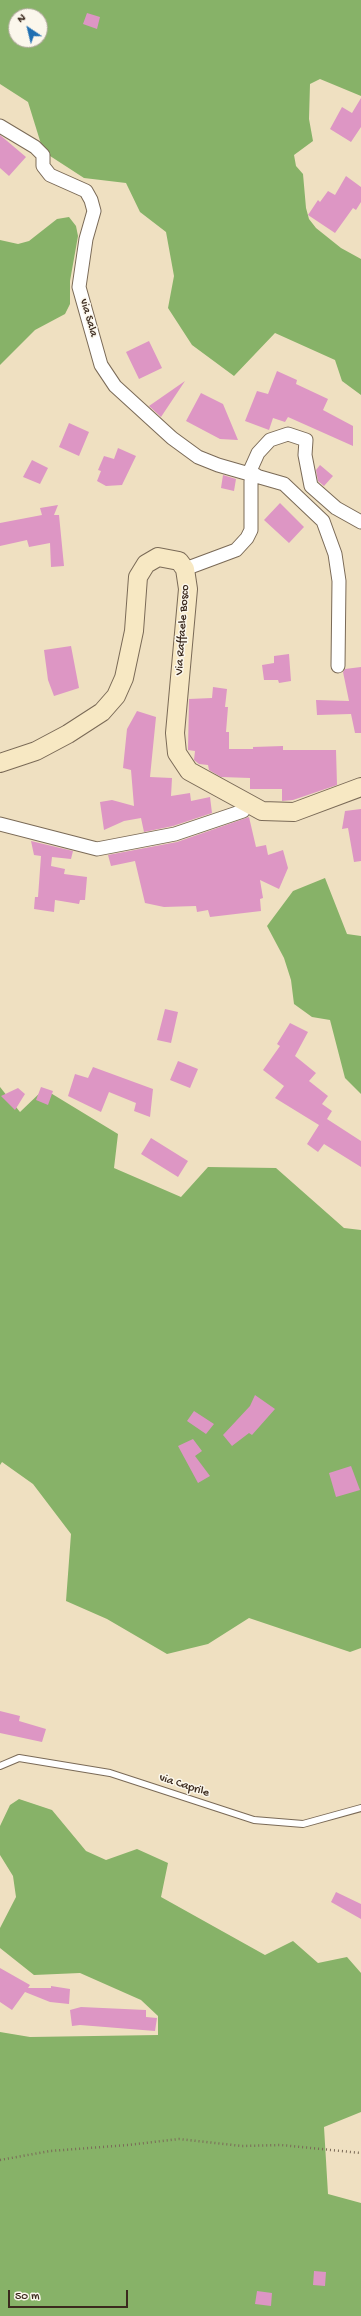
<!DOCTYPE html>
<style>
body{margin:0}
#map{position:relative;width:361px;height:2316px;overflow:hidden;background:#efe0c1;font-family:"Gochi Hand",sans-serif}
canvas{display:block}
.north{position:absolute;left:8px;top:8px;width:40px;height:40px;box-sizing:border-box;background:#fbf7ec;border:1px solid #aea59a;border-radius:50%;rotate:325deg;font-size:11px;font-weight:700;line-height:16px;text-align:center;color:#3b2a1e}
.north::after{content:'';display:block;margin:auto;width:14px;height:18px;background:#1f6fb2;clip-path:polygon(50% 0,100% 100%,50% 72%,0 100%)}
.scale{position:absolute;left:8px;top:2290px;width:120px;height:18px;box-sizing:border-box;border:2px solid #3b2a1e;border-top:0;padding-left:5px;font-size:12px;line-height:14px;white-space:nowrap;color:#3b2a1e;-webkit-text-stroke:3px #fbf7ec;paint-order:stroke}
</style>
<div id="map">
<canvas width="361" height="2316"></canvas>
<div class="north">N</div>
<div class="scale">50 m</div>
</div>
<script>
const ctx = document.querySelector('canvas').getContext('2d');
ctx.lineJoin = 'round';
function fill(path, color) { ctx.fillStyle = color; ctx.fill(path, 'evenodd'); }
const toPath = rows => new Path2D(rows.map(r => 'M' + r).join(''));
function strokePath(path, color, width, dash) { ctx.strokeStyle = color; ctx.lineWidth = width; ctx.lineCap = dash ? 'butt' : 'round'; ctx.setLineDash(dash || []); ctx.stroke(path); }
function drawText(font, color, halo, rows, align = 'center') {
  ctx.font = font + ' "Gochi Hand",sans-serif'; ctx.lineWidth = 3; ctx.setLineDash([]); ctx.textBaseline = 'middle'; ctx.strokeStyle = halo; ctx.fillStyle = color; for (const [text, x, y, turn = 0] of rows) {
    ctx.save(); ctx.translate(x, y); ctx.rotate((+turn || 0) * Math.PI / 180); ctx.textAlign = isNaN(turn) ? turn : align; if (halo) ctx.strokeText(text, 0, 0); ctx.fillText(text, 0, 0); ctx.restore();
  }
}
fill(toPath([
 [0,0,361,0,361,96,320,79,310,84,309,119,313,141,294,155,296,166,303,174,306,208,309,219,316,228,341,248,361,259,361,395,342,381,335,360,275,333,234,376,192,345,168,308,174,276,166,232,140,212,126,183,84,178,47,154,41,144,28,102,0,84],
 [16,16,40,16,40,40,16,40],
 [69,217,76,226,78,236,70,281,70,304,65,314,35,330,0,365,0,240,18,244,29,241,57,219],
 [325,878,347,934,361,936,361,1094,345,1078,330,1020,312,1017,294,1004,291,980,284,958,267,926,293,891],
 [0,1087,20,1112,44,1089,118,1134,114,1168,181,1197,208,1167,276,1168,344,1228,361,1230,361,1648,350,1652,249,1618,208,1644,167,1654,107,1619,66,1601,71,1534,33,1484,2,1462,0,1465],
 [19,1799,52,1810,86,1851,106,1860,137,1849,168,1863,161,1897,265,1955,293,1941,318,1963,347,1957,361,1973,361,2112,324,2127,328,2194,361,2203,361,2316,0,2316,0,2032,30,2037,158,2035,158,2016,141,2000,80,1973,34,1975,0,1948,0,1928,16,1897,13,1876,0,1855,0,1826,10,1805]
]), '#87b268');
fill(toPath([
 [87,13,100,17,97,29,83,24],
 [361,98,361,127,351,142,330,129,342,107,352,113],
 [0,135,26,157,9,176,0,168],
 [346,176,361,187,361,202,356,210,353,208,335,233,308,215,318,200,320,202,328,191,335,195],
 [149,341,162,368,139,379,126,352],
 [277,371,297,380,296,384,328,399,323,410,353,426,353,446,288,417,285,422,273,418,269,430,245,421,257,391,268,394],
 [185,381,161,417,149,406],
 [201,393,223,404,238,440,220,439,186,421],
 [69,423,89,432,79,456,59,447],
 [118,448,136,456,122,485,106,486,97,481,101,471,98,470,104,456,114,459],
 [32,460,48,468,40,484,23,477],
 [320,465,333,476,324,486,318,481,316,470],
 [223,475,236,479,234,491,221,488],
 [280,503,304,527,289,543,264,520],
 [58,505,54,515,59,515,64,566,51,567,50,543,29,547,27,540,0,546,0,523,42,515,40,508],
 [71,646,79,688,54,696,48,680,44,650],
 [289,654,291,681,279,683,278,680,264,680,262,665,274,663,274,656],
 [361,667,361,733,355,733,351,714,317,715,316,700,349,701,343,672,345,669],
 [213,687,227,689,225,707,228,707,226,732,229,732,229,749,253,749,253,747,283,746,283,750,336,750,337,785,293,800,282,801,282,789,250,789,250,778,221,777,209,770,208,765,199,764,194,760,195,751,188,750,189,699,212,698],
 [137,711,156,717,150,777,172,778,171,796,190,793,191,801,210,797,212,813,173,826,144,832,141,818,124,821,104,830,100,802,112,800,134,806,131,770,123,768,127,729],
 [361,809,361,861,354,862,348,828,342,829,345,811],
 [249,817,256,847,266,845,268,855,283,850,288,868,279,889,260,880,263,898,260,899,261,911,210,917,208,910,197,912,196,906,164,907,145,903,135,861,111,866,108,855,177,842],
 [31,841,73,851,71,859,52,857,51,866,65,869,64,874,87,877,85,900,80,900,79,904,55,900,54,912,34,909,35,897,38,897,41,856,34,855],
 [165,1009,178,1012,171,1043,157,1040],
 [290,1023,308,1032,295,1056,316,1073,309,1081,328,1096,322,1104,332,1111,327,1119,361,1141,361,1167,324,1144,318,1152,307,1144,319,1125,275,1098,284,1086,263,1070,280,1046,277,1044],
 [178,1061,198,1069,190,1088,170,1080],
 [93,1067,153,1089,150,1117,134,1111,136,1103,109,1092,101,1112,68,1096,75,1074,88,1078],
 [41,1087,53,1091,48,1105,36,1100],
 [18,1088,25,1094,15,1110,1,1096],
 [151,1138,188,1161,178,1177,141,1154],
 [255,1395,275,1409,252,1435,249,1433,232,1446,223,1435,250,1406],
 [194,1411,214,1424,206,1434,187,1421],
 [193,1439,202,1451,195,1456,210,1476,198,1483,178,1446],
 [351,1466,360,1490,336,1497,329,1473],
 [0,1711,20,1716,19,1721,46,1729,42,1742,0,1733],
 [336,1892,361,1904,361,1919,331,1902],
 [0,1968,30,1985,28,1988,51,1988,51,1986,70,1989,69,2004,50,2002,25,1992,12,2010,0,2002],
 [81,2007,146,2010,146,2017,157,2018,155,2031,80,2025,72,2026,70,2010],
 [314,2271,326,2272,325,2286,313,2285],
 [257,2291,272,2293,271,2306,255,2304]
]), '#dd96c4');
const lane = toPath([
 [0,1766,19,1758,110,1773,254,1820,303,1824,361,1808]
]);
const street = toPath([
 [0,126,35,147,43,155,43,166,50,175,86,191,91,200,94,211,86,239,79,287,101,365,115,386,172,438,198,457,218,465,284,484,323,521,335,554,339,581,338,666],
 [249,473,258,453,270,440,288,434,306,440,305,455,311,486,336,508,361,522],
 [185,569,236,550,247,538,251,530,251,481,256,475],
 [0,824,97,849,175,834,243,811]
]);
const secondary = toPath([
 [0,763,36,751,68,734,102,712,116,696,124,678,134,631,138,577,146,564,158,557,179,561,185,569,188,589,175,733,177,753,189,771,262,811,294,812,361,787]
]);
strokePath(lane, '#7a6a57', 8);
strokePath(street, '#7a6a57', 15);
strokePath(secondary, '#7a6a57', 20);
strokePath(toPath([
 [0,2160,50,2151,128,2145,179,2139,242,2146,281,2145,361,2153]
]), '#7a6a57', 2.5, [1, 3]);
strokePath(lane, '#fff', 6);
strokePath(street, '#fff', 13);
strokePath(secondary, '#f7e8c3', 18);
drawText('12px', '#3b2a1e', '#fbf7ec', [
 ["via Sala",88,318,74],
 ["Via Raffaele Bosco",183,630,-86],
 ["via Caprile",184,1786,18]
]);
</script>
